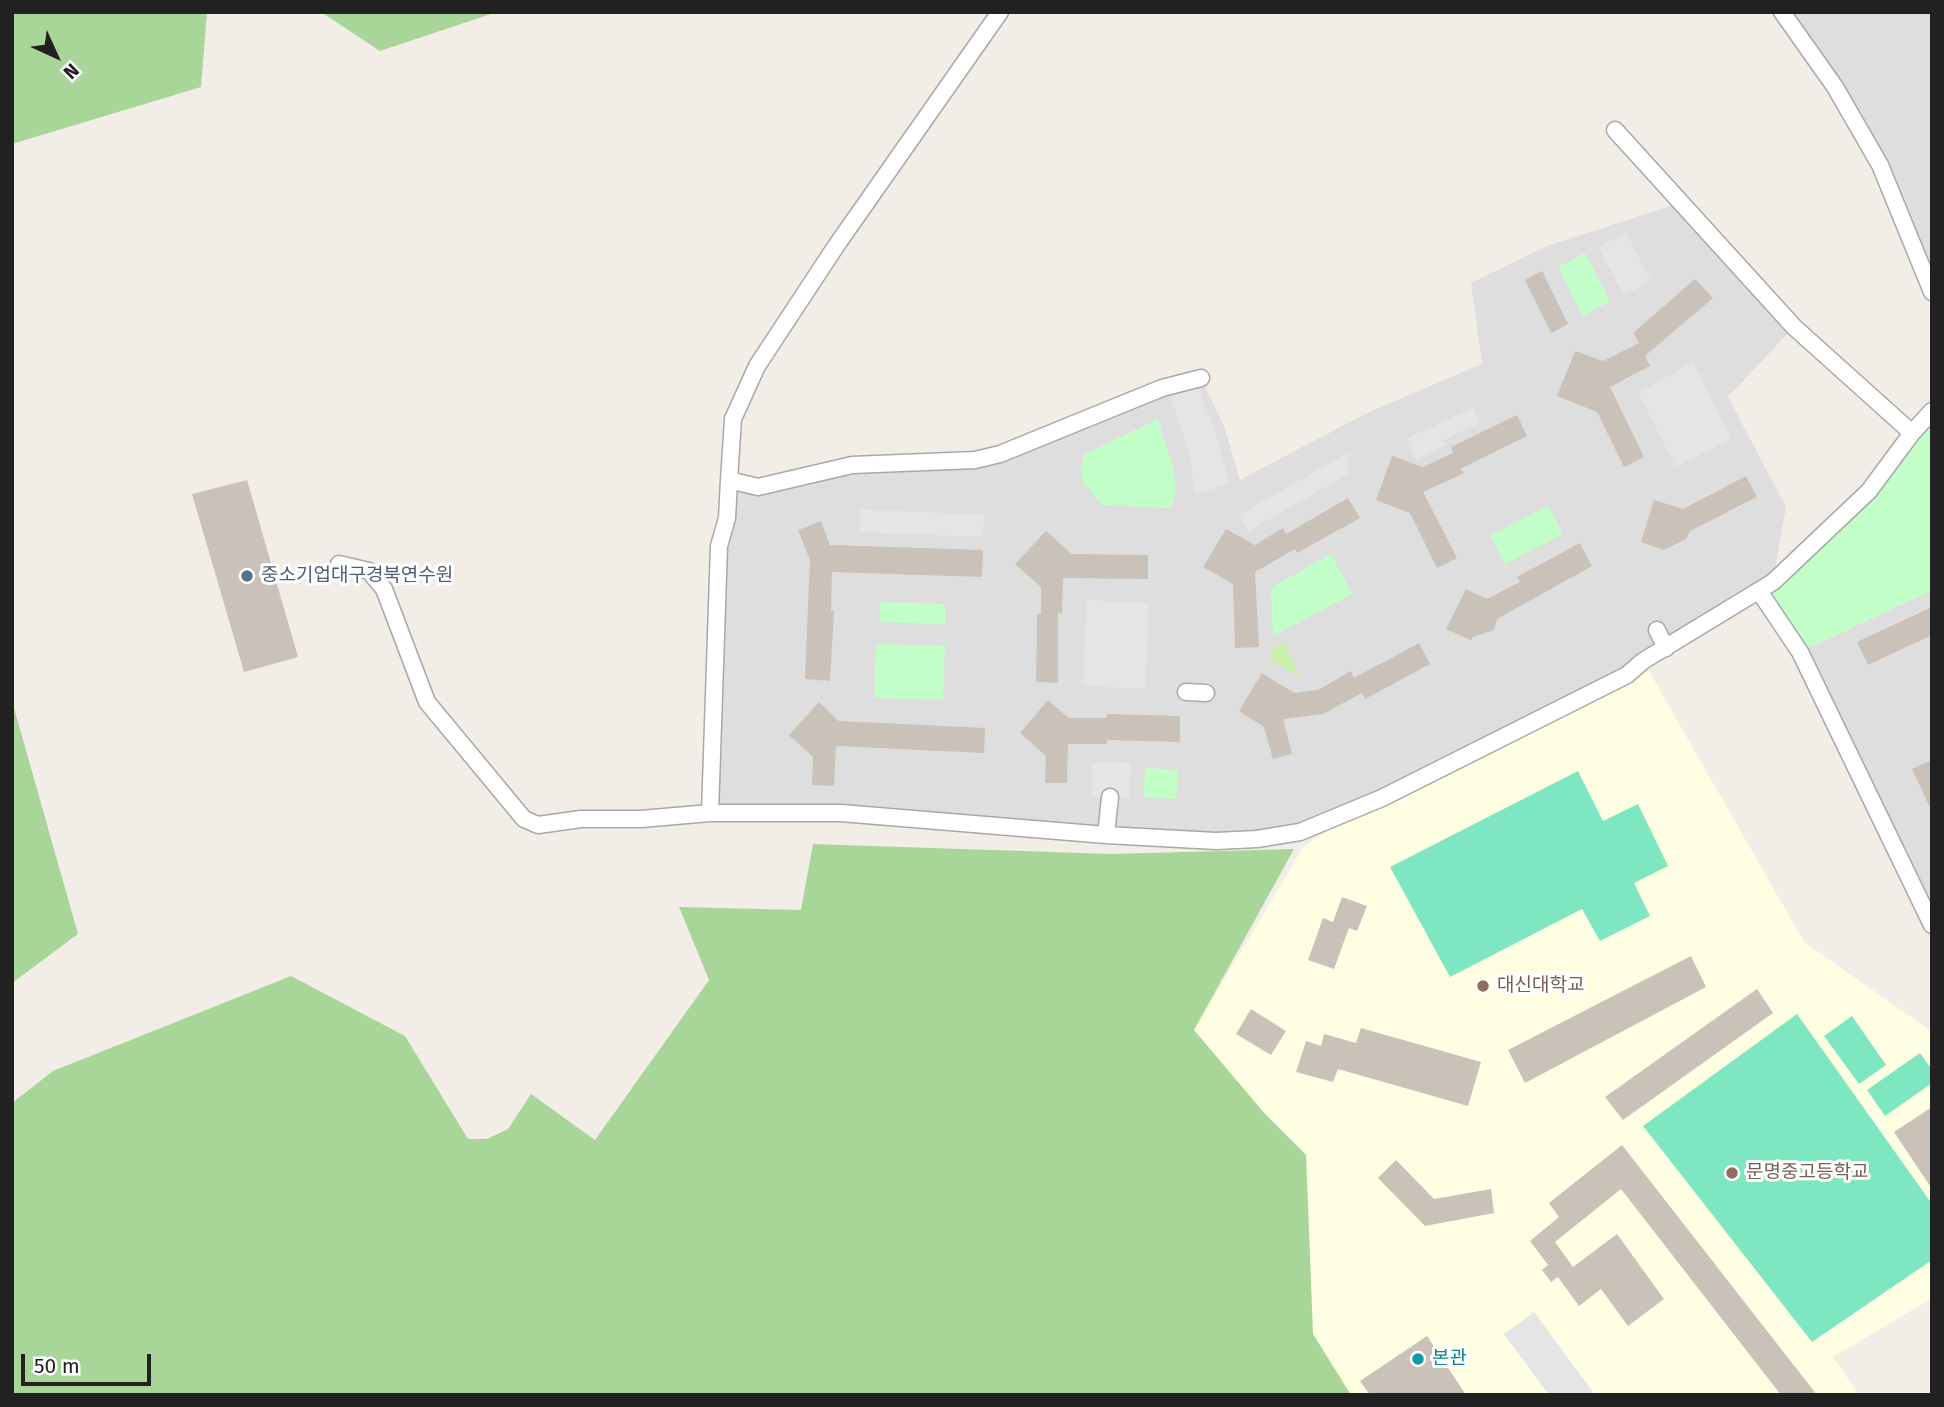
<!DOCTYPE html>
<meta charset="utf-8">
<style>
body{margin:0}
#map{position:relative;width:1944px;height:1407px;overflow:hidden;background:#f2eee7;font-family:"Fira Sans",sans-serif}
canvas{display:block}
.frame{position:absolute;inset:0;border:14px solid #212121;pointer-events:none}
.north{position:absolute;left:21px;top:21px;width:70px;height:70px;-webkit-text-stroke:5px #fff;paint-order:stroke;rotate:135deg;font-size:19px;font-weight:700;line-height:28px;text-align:center;color:#212121}
.north::after{content:'';display:block;margin:auto;width:24px;height:32px;background:#212121;clip-path:polygon(50% 0,100% 100%,50% 72%,0 100%)}
.scale{position:absolute;left:21px;top:1354px;width:130px;height:32px;box-sizing:border-box;border:4px solid #212121;border-top:0;padding-left:9px;font-size:21px;line-height:24px;white-space:nowrap;color:#212121;-webkit-text-stroke:5px #fff;paint-order:stroke}
</style>
<div id="map">
<canvas width="1944" height="1407"></canvas>
<div class="frame"></div>
<div class="north">N</div>
<div class="scale">50 m</div>
</div>
<script>
const ctx = document.querySelector('canvas').getContext('2d');
ctx.lineJoin = 'round';
function fill(path, color) { ctx.fillStyle = color; ctx.fill(path, 'evenodd'); }
const toPath = rows => new Path2D(rows.map(r => 'M' + r).join(''));
function strokePath(path, color, width, dash) { ctx.strokeStyle = color; ctx.lineWidth = width; ctx.lineCap = dash ? 'butt' : 'round'; ctx.setLineDash(dash || []); ctx.stroke(path); }
function drawText(font, color, halo, rows, align = 'center') {
  ctx.font = font + ' "Fira Sans","Noto Sans KR",sans-serif'; ctx.lineWidth = 6; ctx.setLineDash([]); ctx.textBaseline = 'middle'; ctx.strokeStyle = halo; ctx.fillStyle = color; for (const [text, x, y, turn = 0] of rows) {
    ctx.save(); ctx.translate(x, y); ctx.rotate((+turn || 0) * Math.PI / 180); ctx.textAlign = isNaN(turn) ? turn : align; if (halo) ctx.strokeText(text, 0, 0); ctx.fillText(text, 0, 0); ctx.restore();
  }
}
fill(toPath([
 [1782,12,1932,12,1932,292,1880,165],
 [1683,202,1794,327,1728,397,1786,507,1773,582,1666,648,1382,798,1257,839,710,813,729,480,758,487,852,465,975,460,1201,378,1224,426,1240,480,1365,414,1482,364,1471,283,1547,246],
 [1932,590,1932,925,1800,652]
]), '#dfdede');
fill(toPath([
 [1643,661,1804,942,1932,1032,1932,1298,1833,1357,1859,1395,1351,1395,1313,1335,1306,1155,1267,1116,1194,1030,1304,846,1382,798]
]), '#feffe2');
fill(toPath([
 [1285,642,1299,677,1271,660,1271,650]
]), '#caf0a9');
fill(toPath([
 [12,12,207,12,201,87,12,144],
 [321,12,497,12,380,51],
 [12,701,78,934,12,983],
 [813,844,1111,854,1294,849,1194,1030,1265,1114,1306,1155,1313,1334,1351,1395,12,1395,12,1103,53,1071,291,976,405,1036,468,1139,487,1139,508,1129,531,1094,595,1140,709,980,679,907,801,910]
]), '#a8d598');
fill(toPath([
 [1585,253,1610,301,1583,316,1558,267],
 [1932,416,1932,590,1800,652,1759,591,1869,491],
 [1158,419,1174,472,1176,489,1173,504,1168,508,1103,505,1083,482,1081,467,1085,454],
 [1548,506,1563,534,1505,564,1490,536],
 [1331,554,1352,594,1273,636,1271,588],
 [880,602,945,604,945,624,880,622],
 [876,644,945,646,943,700,874,698],
 [1145,768,1178,770,1176,799,1143,797]
]), '#c1fec8');
fill(toPath([
 [1578,771,1603,821,1638,804,1668,866,1634,883,1650,916,1600,941,1582,909,1450,977,1390,867],
 [1797,1014,1932,1204,1932,1260,1812,1342,1643,1126],
 [1852,1016,1886,1065,1859,1084,1824,1036],
 [1920,1053,1932,1070,1932,1083,1885,1116,1867,1090]
]), '#7ee7c1');
fill(toPath([
 [1626,232,1651,281,1624,295,1598,247],
 [1693,362,1731,439,1676,467,1638,393],
 [1198,389,1215,430,1229,483,1194,495,1191,458,1170,396],
 [1473,408,1480,423,1444,440,1446,445,1416,459,1406,439],
 [1348,453,1348,474,1248,531,1239,515],
 [860,509,984,515,983,537,859,532],
 [1087,600,1149,603,1145,689,1083,686],
 [1093,762,1131,763,1129,798,1091,797],
 [1534,1312,1593,1392,1589,1395,1549,1395,1504,1334]
]), '#e5e5e5');
fill(toPath([
 [1542,271,1568,324,1551,333,1525,280],
 [1695,279,1713,298,1645,356,1650,366,1610,387,1644,457,1624,467,1597,412,1557,396,1575,351,1603,361,1639,343,1633,333],
 [1517,415,1527,436,1460,469,1464,473,1423,492,1457,558,1437,568,1410,513,1376,500,1392,456,1423,467,1453,453,1451,447],
 [1746,476,1757,497,1690,531,1686,539,1664,550,1641,542,1654,500,1683,509],
 [247,480,298,657,244,672,192,494],
 [1348,498,1360,518,1297,553,1295,549,1255,572,1259,647,1235,648,1233,584,1203,567,1226,529,1255,545,1283,528,1286,534],
 [821,521,830,545,983,550,982,577,832,572,831,611,834,611,830,681,805,679,810,560,798,530],
 [1046,531,1072,554,1148,555,1148,579,1063,578,1062,614,1058,613,1058,683,1036,682,1037,614,1041,614,1041,587,1015,564],
 [1580,543,1592,566,1497,619,1494,630,1473,637,1471,640,1446,629,1466,589,1487,599,1520,582,1517,577],
 [1932,607,1932,635,1868,665,1857,642],
 [1419,643,1430,664,1365,699,1362,693,1323,714,1283,719,1292,754,1273,759,1264,727,1239,711,1262,673,1294,693,1318,690,1351,671,1354,678],
 [1048,700,1069,718,1107,718,1107,714,1180,716,1180,742,1107,740,1107,744,1068,744,1067,783,1045,783,1046,756,1020,733],
 [819,702,839,721,985,728,984,753,836,746,834,786,812,785,813,757,789,735],
 [1932,760,1932,812,1912,769],
 [1342,897,1367,906,1357,931,1349,928,1334,969,1308,960,1323,918,1333,922],
 [1691,956,1706,987,1525,1083,1508,1050],
 [1757,989,1773,1013,1623,1120,1605,1097],
 [1251,1009,1286,1031,1271,1055,1236,1034],
 [1361,1028,1481,1062,1468,1106,1338,1069,1333,1082,1296,1072,1306,1041,1321,1046,1324,1034,1356,1043],
 [1932,1107,1932,1189,1894,1132],
 [1622,1145,1817,1395,1781,1395,1621,1189,1555,1242,1573,1267,1617,1234,1664,1299,1628,1326,1601,1289,1579,1306,1558,1277,1551,1282,1542,1270,1548,1265,1530,1241,1559,1217,1549,1203],
 [1396,1160,1434,1199,1491,1189,1494,1213,1425,1226,1378,1178],
 [1427,1336,1466,1395,1370,1395,1360,1381]
]), '#cac1b9');
const minor = toPath([
 [1782,12,1835,87,1880,165,1932,292],
 [1615,130,1794,327,1912,433],
 [729,480,733,419,757,366,836,246,1000,12],
 [339,564,369,571,384,589,427,702,524,819,538,825,581,819,641,819,710,813,841,813,1106,835,1216,841,1257,839,1300,832,1382,798,1627,675,1643,661,1773,582,1869,491,1912,433,1932,411],
 [1759,591,1800,652,1932,925],
 [1657,630,1666,648],
 [1186,692,1206,693],
 [710,813,719,546,727,518,729,480,758,487,852,465,975,460,1000,454,1162,388,1201,378],
 [1106,835,1110,797]
]);
strokePath(minor, '#a8a8a8', 19);
strokePath(minor, '#fff', 16);
for (const [x, y, r, color] of [
 [247,576,7,"#5c6f8a"],
 [1483,986,7,"#8d6e63"],
 [1732,1173,7,"#8d6e63"],
 [1418,1359,7,"#0f9aa8"]
]) { const dot = new Path2D(); dot.arc(x, y, r, 0, 2 * Math.PI); ctx.fillStyle = color; ctx.fill(dot); strokePath(dot, '#fff', 2.5); }
drawText('19px', '#4e5e75', '#fff', [
 ["중소기업대구경북연수원",261,576]
], 'left');
drawText('19px', '#785e54', '#fff', [
 ["대신대학교",1497,986],
 ["문명중고등학교",1746,1173]
], 'left');
drawText('19px', '#0d838f', '#fff', [
 ["본관",1432,1359]
], 'left');
</script>
